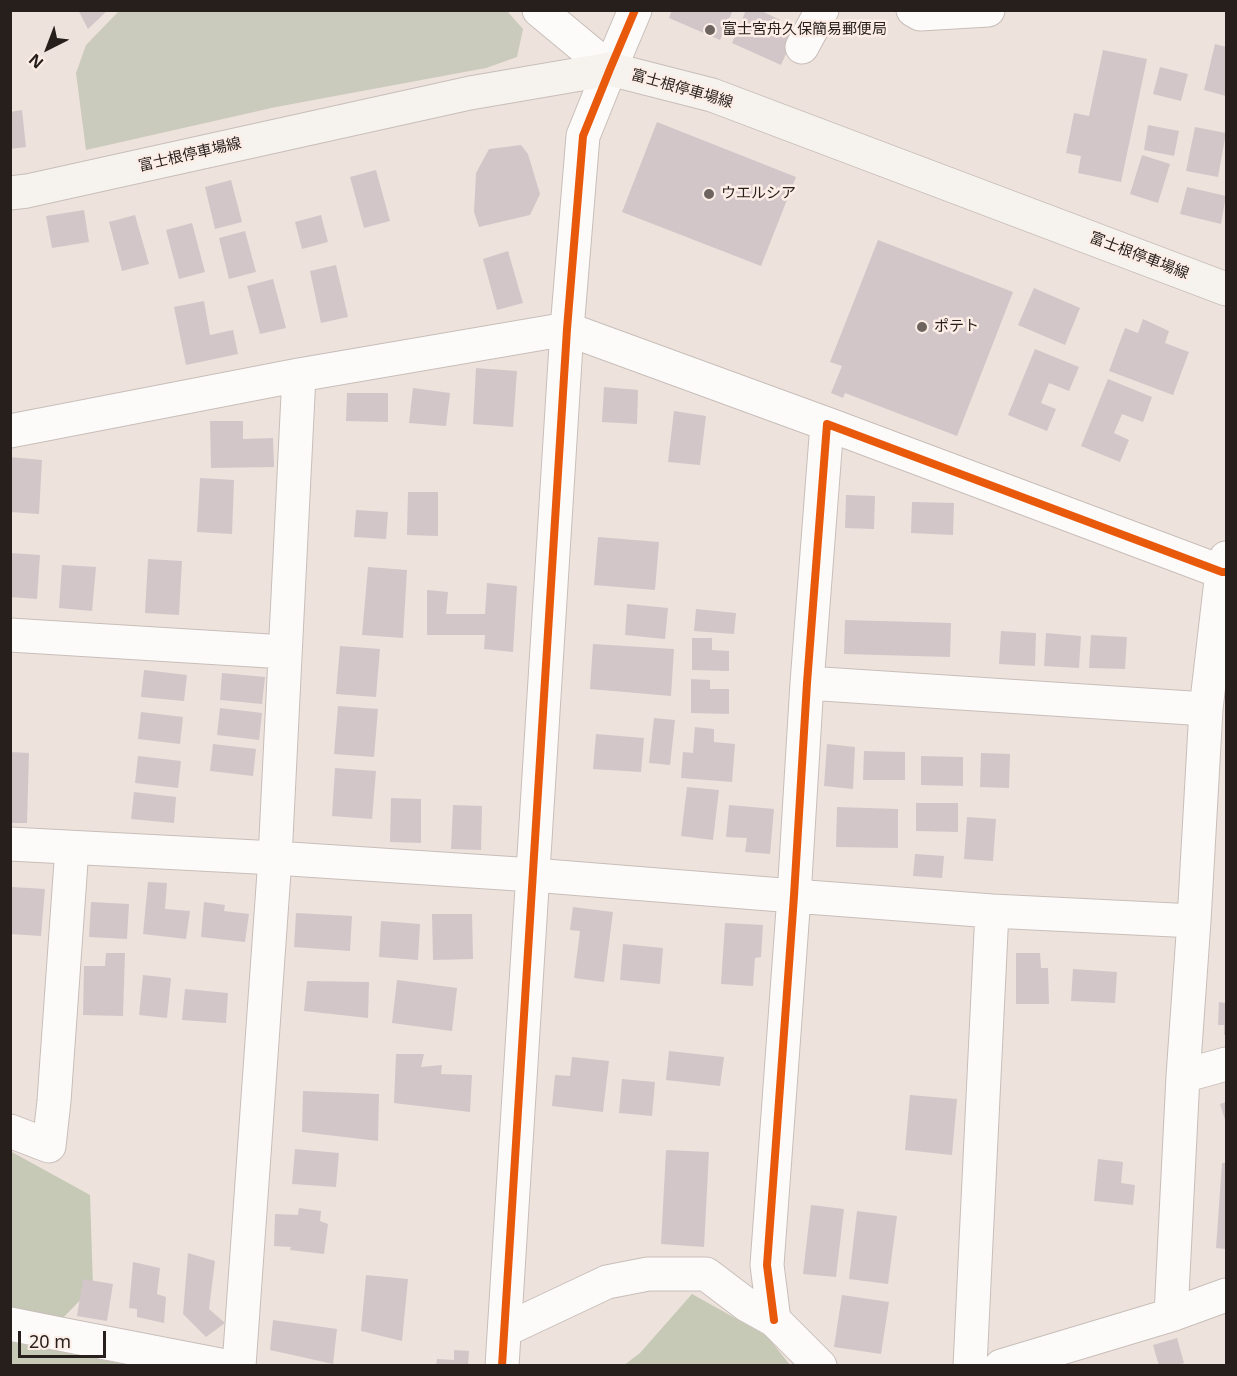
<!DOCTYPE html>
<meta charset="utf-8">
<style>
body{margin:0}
#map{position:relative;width:1237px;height:1376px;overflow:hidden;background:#eee2dc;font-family:"Noto Sans",sans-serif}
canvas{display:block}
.frame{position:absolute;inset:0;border:12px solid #271f1b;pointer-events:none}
.north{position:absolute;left:18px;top:18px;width:60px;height:60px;-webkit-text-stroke:4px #fceee7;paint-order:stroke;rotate:222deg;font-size:16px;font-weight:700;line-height:24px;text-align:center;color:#271f1b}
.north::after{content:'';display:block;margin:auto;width:21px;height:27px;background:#271f1b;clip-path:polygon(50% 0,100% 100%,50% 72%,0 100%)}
.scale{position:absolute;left:18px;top:1331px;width:88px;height:27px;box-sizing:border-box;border:3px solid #271f1b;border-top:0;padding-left:8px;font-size:18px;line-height:21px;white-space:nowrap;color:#271f1b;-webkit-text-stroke:4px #fceee7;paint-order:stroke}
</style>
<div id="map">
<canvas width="1237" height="1376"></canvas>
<div class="frame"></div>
<div class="north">N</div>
<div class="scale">20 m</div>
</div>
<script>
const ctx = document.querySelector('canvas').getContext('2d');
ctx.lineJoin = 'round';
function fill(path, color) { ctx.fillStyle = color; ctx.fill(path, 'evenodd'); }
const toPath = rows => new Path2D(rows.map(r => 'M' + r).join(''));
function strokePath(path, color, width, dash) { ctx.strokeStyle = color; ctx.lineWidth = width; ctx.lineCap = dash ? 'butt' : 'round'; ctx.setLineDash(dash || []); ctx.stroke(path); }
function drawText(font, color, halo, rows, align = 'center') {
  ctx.font = font + ' "Noto Sans","Noto Sans JP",sans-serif'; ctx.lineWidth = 5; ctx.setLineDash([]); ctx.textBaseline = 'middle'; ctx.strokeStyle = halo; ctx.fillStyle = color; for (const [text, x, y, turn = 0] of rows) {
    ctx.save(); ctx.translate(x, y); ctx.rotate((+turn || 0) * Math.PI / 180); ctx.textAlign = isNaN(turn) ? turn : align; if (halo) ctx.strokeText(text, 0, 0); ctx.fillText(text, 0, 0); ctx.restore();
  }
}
fill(toPath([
 [507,11,523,29,517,57,486,68,276,107,86,150,76,73,86,45,119,11]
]), '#cacabd');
fill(toPath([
 [10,1151,90,1195,93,1287,59,1322,11,1308],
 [692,1294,767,1336,790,1365,623,1366,640,1353],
 [10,1342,74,1354,128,1365,11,1365]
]), '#c5c9b5');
fill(toPath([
 [78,10,108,10,88,29],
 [672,10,733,10,720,40,669,18],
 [746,10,760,10,780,20,776,28,794,36,781,65,732,43],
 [1215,44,1226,47,1226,96,1204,90],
 [1103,50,1147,59,1121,182,1078,173,1081,156,1066,153,1074,113,1089,116],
 [1160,67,1188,74,1181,101,1153,94],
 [22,110,26,147,10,149,10,112],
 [657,122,796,177,761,266,622,212],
 [1148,125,1179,131,1174,156,1144,150],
 [1195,127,1226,133,1218,177,1186,171],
 [521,145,528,154,540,194,530,215,479,227,474,212,476,173,489,149],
 [1142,155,1170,164,1158,203,1130,194],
 [376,170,390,221,364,228,350,177],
 [231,180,242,222,215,229,205,187],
 [1187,187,1226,196,1221,224,1180,214],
 [84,210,89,242,52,248,46,216],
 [135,215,149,264,122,271,109,222],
 [321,215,328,242,302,249,295,222],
 [192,223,205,272,179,279,166,230],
 [245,231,256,272,229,279,219,238],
 [878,240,1013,292,957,436,845,393,843,398,831,393,842,366,830,362],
 [508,251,523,303,497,310,483,259],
 [336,265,348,317,321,323,310,271],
 [273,279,286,328,260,334,247,286],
 [1034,288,1080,308,1065,345,1018,325],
 [204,301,210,335,233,330,238,354,186,365,174,307],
 [1143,319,1169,331,1165,343,1189,352,1173,395,1109,371,1125,328,1138,333],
 [1035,349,1079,367,1069,391,1049,383,1041,403,1056,409,1047,431,1008,415],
 [476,368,517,371,513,427,473,424],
 [1108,379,1152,397,1143,422,1122,414,1114,433,1129,440,1120,462,1081,446],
 [604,387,638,390,637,424,602,422],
 [413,388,450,393,446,426,409,423],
 [347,393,388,393,388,422,346,421],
 [674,411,706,416,700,465,668,462],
 [210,421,243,421,243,439,273,438,274,467,211,468],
 [10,457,42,460,39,514,10,512],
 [200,478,234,480,232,534,197,532],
 [408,492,438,492,438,536,407,535],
 [846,495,875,496,874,529,845,528],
 [912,502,954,503,953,535,911,533],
 [356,510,388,512,386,539,354,537],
 [598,537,659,542,655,590,594,585],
 [10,553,40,555,37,599,10,597],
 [148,559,182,561,179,615,145,613],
 [62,565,96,567,92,611,59,608],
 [368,567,407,570,403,638,362,635],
 [487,583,517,586,513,652,484,649,485,635,427,635,427,590,448,592,446,614,485,614],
 [627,604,668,608,665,639,625,635],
 [696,609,736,613,734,634,694,631],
 [845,620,951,623,950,657,844,654],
 [1001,631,1036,633,1035,666,999,664],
 [1046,633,1081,636,1079,668,1044,666],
 [1091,635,1127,637,1125,669,1089,668],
 [692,638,712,638,712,650,729,651,729,671,692,670],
 [593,644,674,649,671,696,590,689],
 [340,646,380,649,376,697,336,694],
 [144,670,187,675,184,701,141,697],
 [222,673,265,677,262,704,220,700],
 [691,679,710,680,710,689,729,689,729,714,691,713],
 [338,706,378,709,374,757,334,754],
 [220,708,262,713,259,740,217,735],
 [141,712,183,717,180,744,138,739],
 [654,718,675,720,670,765,649,763],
 [695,727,714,729,714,742,735,744,732,782,681,778,683,752,693,753],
 [596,734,644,738,641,772,593,769],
 [213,744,256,749,253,776,210,771],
 [827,744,855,747,853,789,824,786],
 [864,751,905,752,905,780,863,780],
 [10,752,29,753,27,823,10,823],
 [981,753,1010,754,1009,788,980,787],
 [138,756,181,761,178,788,135,783],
 [921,756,963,757,963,786,921,785],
 [335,768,376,771,372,819,332,816],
 [687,787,719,790,713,840,681,836],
 [134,792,176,797,174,823,131,819],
 [391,798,421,799,421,843,390,842],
 [916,803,958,803,958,832,916,831],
 [453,805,482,806,481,850,451,849],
 [729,805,774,809,770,854,745,852,747,838,726,837],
 [837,807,898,809,898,848,836,847],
 [967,817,996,819,993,861,964,859],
 [915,854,944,856,942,878,913,876],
 [148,882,167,883,165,909,190,911,186,939,143,934],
 [12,887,45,889,41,936,10,934],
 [91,902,129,904,127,939,89,937],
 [204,902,225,905,224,911,249,914,245,942,201,937],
 [573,907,613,912,604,982,574,978,580,931,570,930],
 [296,913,352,916,350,951,294,947],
 [432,914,472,914,473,959,433,960],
 [381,921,420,924,418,960,379,957],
 [725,923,763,925,761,957,755,958,753,986,721,984],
 [623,944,663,948,660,984,620,980],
 [106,953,125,953,123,1016,83,1015,84,966,105,966],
 [1016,953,1040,953,1041,968,1048,968,1049,1004,1016,1004],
 [1073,969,1117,972,1115,1003,1071,1001],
 [143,975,171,978,167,1018,139,1015],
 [397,980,457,988,452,1031,392,1023],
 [307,981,369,982,368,1018,304,1011],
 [185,989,228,993,226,1023,182,1020],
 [1219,1002,1226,1003,1226,1035,1224,1035,1224,1025,1218,1025],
 [669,1051,724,1057,720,1086,666,1080],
 [396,1054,424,1054,421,1067,442,1065,441,1074,472,1075,470,1112,394,1103],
 [572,1057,609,1061,603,1112,552,1106,555,1075,570,1076],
 [622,1079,655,1082,652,1116,619,1113],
 [303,1091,379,1094,378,1141,302,1132],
 [910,1095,957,1099,952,1155,905,1150],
 [1226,1102,1226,1123,1220,1104],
 [295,1149,339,1153,336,1187,292,1184],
 [666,1150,709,1152,704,1247,661,1244],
 [1098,1159,1123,1162,1121,1183,1135,1185,1133,1205,1094,1201],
 [1222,1163,1226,1163,1226,1249,1216,1248],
 [811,1205,844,1209,836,1277,803,1274],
 [299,1208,321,1211,320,1221,328,1224,324,1254,290,1250,291,1247,274,1246,275,1214,298,1215],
 [857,1211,897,1216,888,1284,849,1279],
 [188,1253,215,1261,209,1309,225,1323,206,1337,183,1314],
 [133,1262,160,1268,157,1294,166,1297,164,1323,137,1317,137,1309,129,1308],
 [366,1275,408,1279,402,1341,361,1331],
 [83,1279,113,1284,107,1321,77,1316],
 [842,1295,889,1302,881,1354,834,1347],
 [273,1320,337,1329,333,1364,270,1350],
 [1177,1338,1184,1363,1175,1366,1159,1366,1153,1345],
 [454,1350,469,1351,468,1366,436,1366,437,1359,454,1360]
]), '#d2c6c9');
const minor = toPath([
 [539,10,610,69],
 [913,10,920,14,988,10],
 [802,47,822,10],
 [299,375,567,329,827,424],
 [10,431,299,375,275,858,239,1366],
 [10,635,285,652],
 [807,683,1206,709],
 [533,875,794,896,992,911,1194,921],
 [1183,1076,1226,1064],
 [10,1131,49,1146,54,1101,72,848],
 [1171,1315,1183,1076,1194,921,1206,709,1222,572,1226,558],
 [774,1320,767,1265,794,896,807,683,827,424,1222,572,1226,572],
 [505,1330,607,1282,648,1274,706,1274,747,1305,774,1320,820,1366],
 [970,1366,992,911],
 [1001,1366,1171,1315,1226,1295]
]);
const tertiary = toPath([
 [10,844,275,858,533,875],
 [10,1324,70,1336,225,1366],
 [502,1366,567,329,583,136,610,69,635,10]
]);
const secondary = toPath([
 [10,193,27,191,470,93,610,69,712,95,1226,289]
]);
strokePath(minor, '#c8beb9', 35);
strokePath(tertiary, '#c8beb9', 35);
strokePath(secondary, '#c8beb9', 35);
strokePath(minor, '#fcfbfa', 33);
strokePath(tertiary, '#fcfbfa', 33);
strokePath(secondary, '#f6f2ee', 33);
strokePath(toPath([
 [774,1320,767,1265,794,896,807,683,827,424,1222,572,1226,572],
 [502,1366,567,329,583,136,610,69,635,10]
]), '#e8590c', 8);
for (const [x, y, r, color] of [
 [710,30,6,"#6d635f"],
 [709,194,6,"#6d635f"],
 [922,327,6,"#6d635f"]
]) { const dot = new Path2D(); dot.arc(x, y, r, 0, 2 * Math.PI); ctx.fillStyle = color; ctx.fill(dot); strokePath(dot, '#fceee7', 2); }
drawText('15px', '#271f1b', '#fceee7', [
 ["富士宮舟久保簡易郵便局",722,30],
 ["ウエルシア",721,194],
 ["ポテト",934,327]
], 'left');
drawText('15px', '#271f1b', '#fceee7', [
 ["富士根停車場線",682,89,16],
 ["富士根停車場線",190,155,-13],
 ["富士根停車場線",1139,256,21]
]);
</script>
